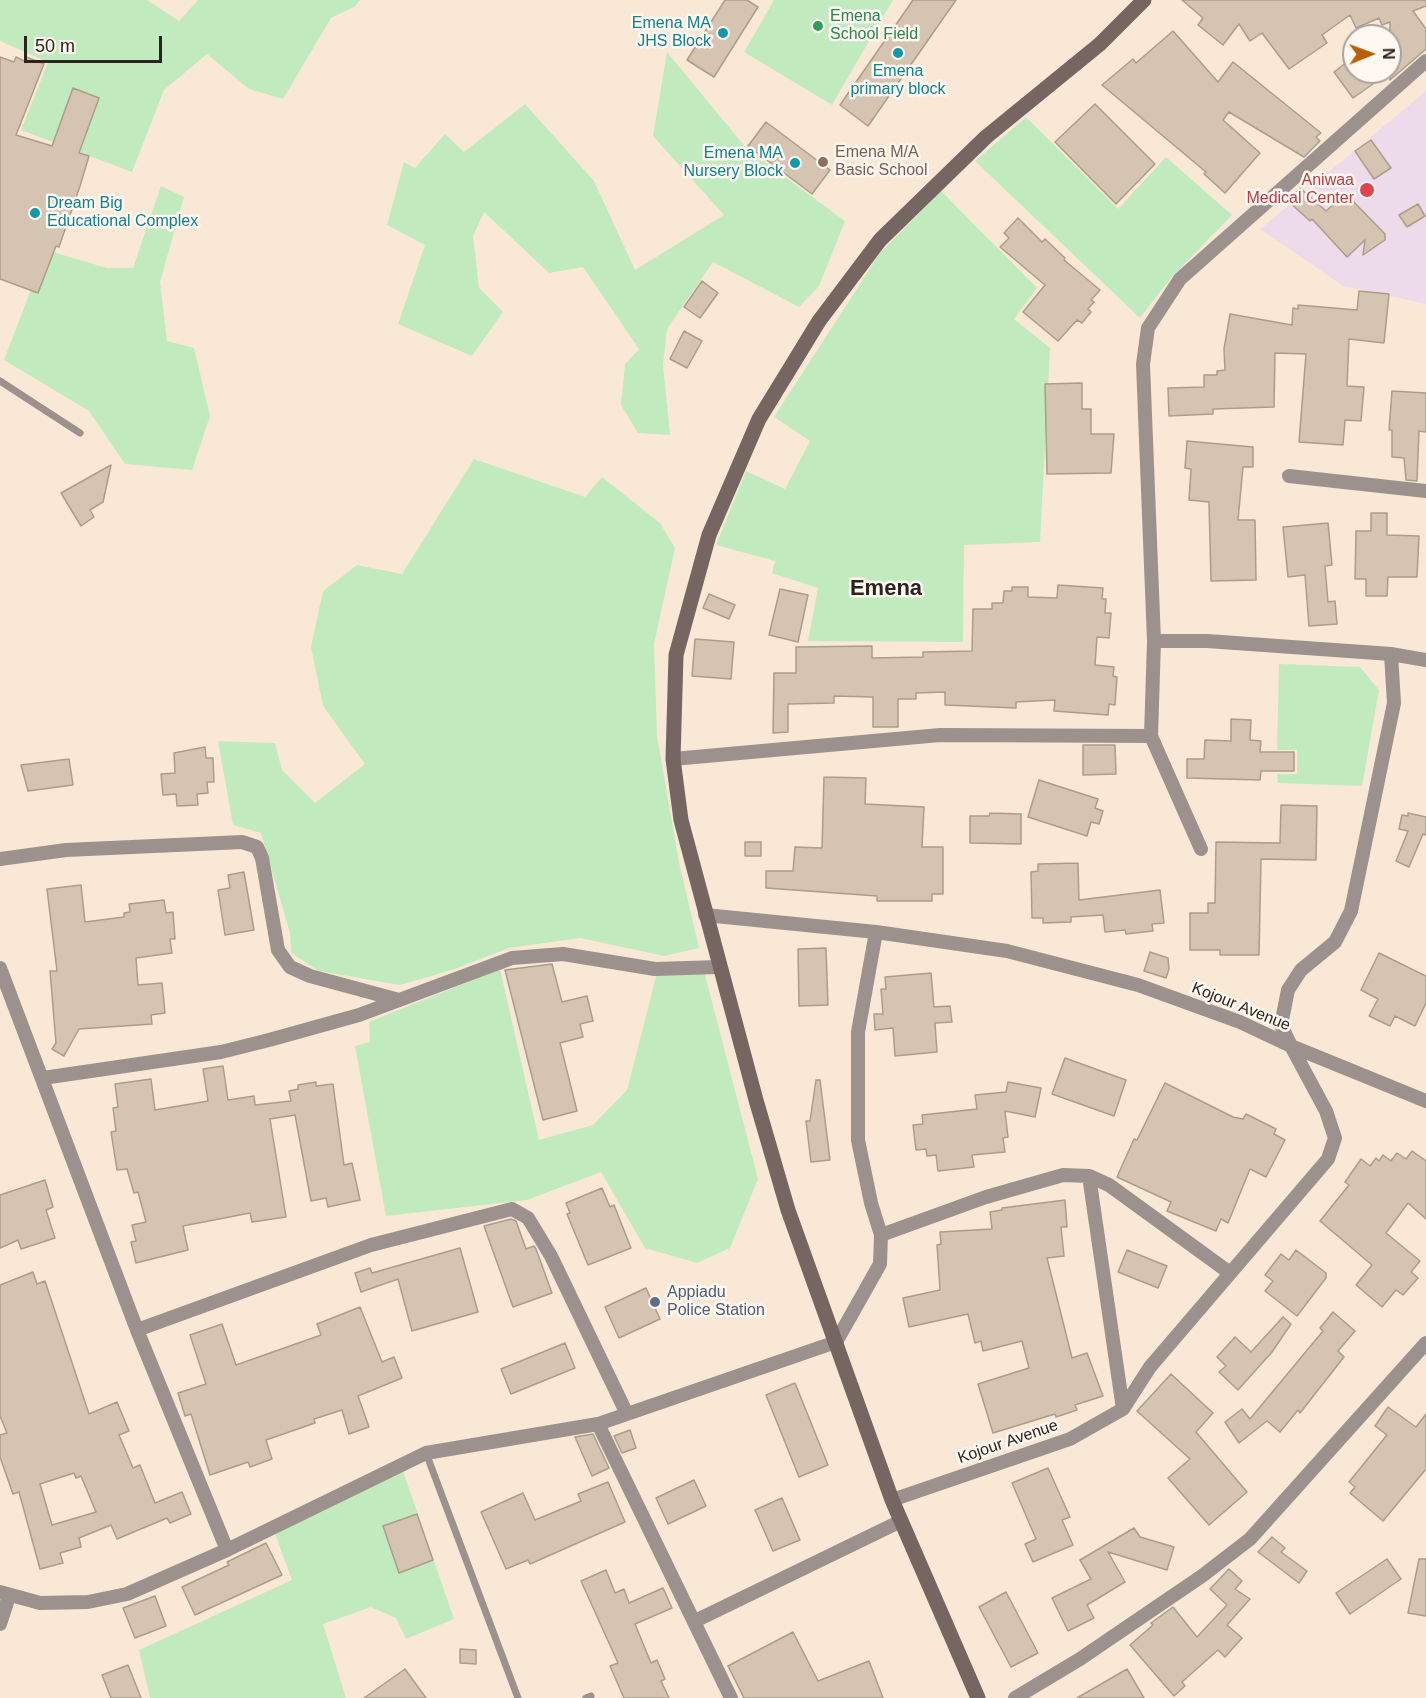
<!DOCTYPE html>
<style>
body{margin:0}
#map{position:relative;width:1426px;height:1698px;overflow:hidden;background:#fae8d6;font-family:Helvetica,sans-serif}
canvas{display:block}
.north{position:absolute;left:1342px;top:24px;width:60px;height:60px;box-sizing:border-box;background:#fff7f0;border:2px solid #aaa39c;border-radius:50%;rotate:89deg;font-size:16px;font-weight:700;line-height:24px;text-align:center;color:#2b241e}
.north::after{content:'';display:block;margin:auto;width:21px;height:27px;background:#b95e02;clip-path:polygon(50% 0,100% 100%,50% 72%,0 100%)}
.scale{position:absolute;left:24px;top:36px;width:138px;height:27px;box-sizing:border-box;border:3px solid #2b241e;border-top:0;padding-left:8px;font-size:18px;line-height:21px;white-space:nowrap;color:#2b241e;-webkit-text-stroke:4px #fff7f0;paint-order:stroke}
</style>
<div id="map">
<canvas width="1426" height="1698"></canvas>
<div class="north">N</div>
<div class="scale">50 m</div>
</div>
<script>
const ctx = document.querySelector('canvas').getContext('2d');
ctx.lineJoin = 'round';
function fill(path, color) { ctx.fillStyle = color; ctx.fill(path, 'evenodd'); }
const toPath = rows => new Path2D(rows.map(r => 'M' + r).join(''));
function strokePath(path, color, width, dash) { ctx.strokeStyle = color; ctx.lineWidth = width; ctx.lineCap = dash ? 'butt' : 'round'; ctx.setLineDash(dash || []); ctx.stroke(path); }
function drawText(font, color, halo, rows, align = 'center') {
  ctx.font = font + ' Helvetica,sans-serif'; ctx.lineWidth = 5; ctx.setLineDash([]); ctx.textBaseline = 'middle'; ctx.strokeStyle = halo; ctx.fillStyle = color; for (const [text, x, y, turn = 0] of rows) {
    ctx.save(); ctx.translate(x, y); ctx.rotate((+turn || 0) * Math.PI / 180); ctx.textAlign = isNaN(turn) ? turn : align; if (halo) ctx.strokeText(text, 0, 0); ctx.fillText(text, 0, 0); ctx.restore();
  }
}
fill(toPath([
 [1426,91,1426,304,1343,286,1260,229]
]), '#eddbeb');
fill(toPath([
 [0,0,147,0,179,21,198,0,360,0,354,7,331,18,283,99,249,89,207,54,164,90,132,172,21,130,48,62,0,41],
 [774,0,893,0,832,105,744,52],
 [667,52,747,149,845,221,819,286,799,307,713,262,667,329,663,365,670,435,638,433,621,405,625,364,639,349,583,267,549,273,484,212,473,236,479,288,503,312,472,356,398,324,425,245,387,225,404,162,415,168,445,134,464,152,525,104,594,181,635,270,724,215,653,136],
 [1026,117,1118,209,1166,157,1232,215,1171,278,1140,318,975,161],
 [161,186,184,197,160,282,167,341,194,348,210,416,192,470,125,464,89,411,4,360,46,250,107,268,133,268],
 [941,191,1037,288,1014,319,1050,348,1040,542,964,545,963,642,808,641,818,588,772,573,775,561,716,545,746,471,785,489,810,441,774,417,880,253],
 [474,459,585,497,602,477,660,523,675,548,654,644,657,736,679,862,699,948,664,956,580,938,509,948,452,970,400,985,319,971,291,953,290,933,261,833,233,825,218,741,275,743,282,770,315,803,365,764,323,706,311,647,323,591,357,565,402,574],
 [1279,664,1360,667,1379,690,1362,786,1278,783,1277,774,1297,774,1297,750,1277,750],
 [500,969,539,1140,593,1125,627,1090,657,973,704,971,758,1179,730,1248,697,1263,645,1248,601,1172,527,1200,386,1216,355,1046,370,1042,369,1022],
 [403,1471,454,1619,406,1639,396,1618,371,1607,323,1624,346,1698,150,1698,139,1650,292,1580,274,1531]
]), '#c2eabf');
const building = toPath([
 [725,0,747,0,758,7,714,77,687,60,725,0],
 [913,0,956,0,868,126,840,105,913,0],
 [1182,0,1426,0,1426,6,1413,11,1426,29,1426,49,1390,80,1390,22,1382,25,1379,18,1356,28,1350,15,1322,35,1327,43,1289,69,1262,33,1250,41,1239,24,1223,45,1198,25,1203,18,1182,0],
 [1173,31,1218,82,1233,62,1321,133,1316,137,1320,141,1304,157,1229,112,1223,120,1260,153,1225,193,1204,174,1206,172,1102,85,1133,59,1136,63,1173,31],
 [0,57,14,62,16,57,24,61,26,57,44,64,16,135,52,146,73,88,99,98,79,153,89,156,80,186,59,247,56,246,38,293,0,279,0,57],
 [1347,62,1354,72,1390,72,1353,98,1334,72,1347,62],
 [1095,104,1155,164,1116,204,1055,142,1095,104],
 [766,122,830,170,812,194,748,146,766,122],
 [1371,140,1391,168,1374,179,1355,151,1371,140],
 [1300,188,1326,211,1346,194,1385,234,1385,240,1363,255,1365,240,1347,257,1312,219,1310,221,1288,201,1300,188],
 [1418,204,1425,216,1407,227,1399,215,1418,204],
 [1018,218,1042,242,1045,239,1065,258,1064,260,1100,290,1091,300,1094,302,1088,309,1091,312,1082,323,1077,320,1058,341,1023,312,1045,285,1000,247,1009,238,1004,233,1018,218],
 [702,281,718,293,700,318,684,307,702,281],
 [1359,291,1389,294,1384,343,1349,339,1347,386,1364,387,1361,421,1345,420,1343,445,1299,442,1306,354,1275,353,1274,407,1213,409,1213,414,1169,416,1168,388,1204,387,1204,375,1217,375,1217,371,1225,370,1224,349,1230,314,1292,325,1293,308,1298,309,1298,305,1357,310,1359,291],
 [684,331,702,341,687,368,670,359,684,331],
 [1082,383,1082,409,1091,409,1091,434,1114,434,1111,473,1047,474,1045,384,1082,383],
 [1392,391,1426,393,1426,432,1419,431,1417,481,1406,480,1404,458,1392,457,1392,430,1389,430,1392,391],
 [1187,441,1253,447,1253,467,1243,467,1238,520,1255,520,1256,580,1211,581,1209,502,1189,500,1191,469,1185,468,1187,441],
 [111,465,103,502,90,510,94,517,81,526,61,493,111,465],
 [1371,513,1387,513,1387,535,1419,536,1417,577,1388,577,1387,596,1366,596,1366,579,1355,579,1356,531,1371,531,1371,513],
 [1328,523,1332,565,1325,566,1328,602,1335,601,1337,624,1309,626,1305,575,1288,577,1283,527,1328,523],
 [1058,585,1103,588,1102,599,1106,599,1105,613,1111,613,1109,638,1097,637,1095,665,1114,667,1113,676,1117,677,1115,705,1109,704,1108,715,1054,711,1055,700,1016,702,1016,708,945,705,945,692,916,693,916,699,898,699,898,727,873,727,873,697,834,696,834,703,788,704,788,732,773,733,774,673,796,673,796,647,872,646,872,658,923,657,923,652,972,651,973,609,992,609,992,603,1003,603,1004,591,1012,591,1012,587,1028,587,1028,597,1057,598,1058,585],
 [780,589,808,595,798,642,769,635,780,589],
 [709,594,735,605,729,619,703,608,709,594],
 [695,639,734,642,731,679,692,676,695,639],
 [1231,719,1251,720,1250,740,1261,741,1260,752,1294,752,1294,771,1261,771,1260,780,1187,778,1187,759,1204,759,1205,740,1231,741,1231,719],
 [1083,745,1115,745,1116,774,1083,775,1083,745],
 [205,747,206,758,213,758,214,782,207,782,208,793,197,794,198,805,177,806,176,794,163,795,161,774,175,773,174,753,205,747],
 [69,759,73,785,28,791,21,765,69,759],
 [824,777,866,778,865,804,924,807,922,847,943,847,943,894,932,894,932,901,877,901,877,896,766,888,766,871,793,871,795,847,822,848,824,777],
 [1039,780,1098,799,1095,808,1103,811,1099,824,1091,822,1087,836,1028,817,1039,780],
 [1281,805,1317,806,1316,860,1261,859,1259,955,1220,955,1220,950,1190,950,1190,913,1208,913,1208,903,1215,903,1216,842,1280,843,1281,805],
 [990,813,1021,814,1021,844,970,843,970,816,989,816,990,813],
 [1408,813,1426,817,1426,835,1423,834,1409,867,1396,861,1408,831,1399,829,1402,815,1408,816,1408,813],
 [745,842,761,842,761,856,745,856,745,842],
 [1078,863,1079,900,1160,890,1164,923,1152,924,1153,931,1126,934,1125,930,1105,932,1103,915,1071,917,1071,922,1043,923,1043,918,1032,918,1031,872,1038,871,1038,864,1078,863],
 [244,872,254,930,225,935,218,890,230,888,228,875,244,872],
 [81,885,85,922,124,917,124,913,130,912,129,904,164,900,166,913,173,912,175,939,170,939,172,953,136,958,138,985,162,983,165,1013,151,1015,152,1024,79,1029,64,1056,52,1049,56,1043,50,971,57,971,47,889,81,885],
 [826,948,828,1005,799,1006,798,949,826,948],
 [1150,952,1168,958,1169,969,1166,978,1144,971,1150,952],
 [1379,953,1426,976,1426,1003,1415,1026,1395,1016,1390,1026,1369,1016,1378,999,1361,990,1379,953],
 [552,964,562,1002,587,996,593,1021,580,1024,583,1037,560,1043,577,1111,543,1120,505,970,552,964],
 [931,973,934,1007,950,1006,952,1022,935,1023,937,1052,895,1056,893,1028,875,1030,874,1014,883,1014,881,989,886,989,885,977,931,973],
 [1065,1058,1126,1080,1114,1116,1052,1094,1065,1058],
 [223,1066,228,1100,254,1096,255,1105,291,1101,289,1091,298,1089,298,1085,316,1082,316,1086,333,1084,344,1165,352,1163,360,1200,328,1207,326,1198,311,1201,295,1115,270,1119,286,1217,252,1222,250,1213,183,1226,188,1250,136,1263,131,1242,136,1241,132,1225,146,1222,138,1192,134,1193,127,1169,117,1170,111,1132,116,1131,113,1108,118,1107,115,1084,151,1079,155,1110,208,1101,203,1069,223,1066],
 [816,1080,820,1080,830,1160,811,1162,806,1121,810,1121,816,1080],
 [1008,1082,1041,1088,1035,1117,1005,1111,1008,1137,1003,1138,1005,1152,972,1155,974,1167,938,1171,936,1155,927,1156,926,1149,916,1150,913,1125,923,1124,922,1115,977,1109,975,1095,1006,1092,1008,1082],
 [1165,1083,1233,1117,1243,1119,1246,1114,1276,1129,1274,1134,1285,1140,1266,1177,1250,1169,1228,1223,1221,1219,1216,1231,1167,1211,1171,1202,1117,1177,1134,1139,1137,1140,1165,1083],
 [1412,1151,1426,1161,1426,1219,1408,1203,1386,1233,1420,1261,1411,1272,1418,1278,1403,1295,1396,1290,1382,1307,1356,1285,1372,1265,1320,1221,1349,1185,1345,1182,1361,1159,1370,1166,1376,1158,1379,1161,1383,1155,1391,1161,1397,1153,1406,1159,1412,1151],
 [45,1180,53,1207,46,1210,55,1238,21,1249,18,1240,0,1248,0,1195,45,1180],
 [602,1188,610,1207,614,1205,631,1248,588,1265,567,1214,570,1213,566,1203,602,1188],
 [1065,1200,1067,1227,1061,1227,1064,1256,1047,1258,1072,1358,1087,1353,1103,1396,1075,1405,1077,1410,1056,1417,1055,1414,993,1433,978,1384,1029,1368,1022,1341,983,1351,981,1341,975,1343,968,1314,909,1327,903,1298,940,1290,937,1245,941,1244,940,1232,992,1229,990,1212,1002,1210,1002,1208,1065,1200],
 [511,1219,516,1221,526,1249,534,1246,536,1249,552,1293,513,1307,484,1226,511,1219],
 [460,1248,478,1312,412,1331,398,1279,361,1292,355,1273,370,1268,372,1273,460,1248],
 [1127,1250,1167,1266,1158,1288,1118,1272,1127,1250],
 [1296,1250,1326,1273,1326,1278,1297,1316,1265,1291,1273,1281,1265,1275,1281,1254,1289,1260,1296,1250],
 [33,1272,37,1284,45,1281,89,1414,117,1402,129,1431,119,1435,133,1468,140,1465,155,1503,182,1492,191,1514,170,1523,167,1518,117,1539,111,1525,79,1538,81,1547,60,1553,63,1563,40,1569,19,1492,13,1494,0,1457,0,1435,7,1433,0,1416,0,1285,33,1272],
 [74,1473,76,1478,81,1476,96,1512,52,1525,40,1484,74,1473],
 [646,1288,660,1319,619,1338,605,1307,646,1288],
 [360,1307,382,1362,394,1357,402,1378,358,1396,369,1427,349,1434,342,1410,314,1419,315,1423,266,1440,272,1459,250,1467,248,1462,210,1475,191,1414,185,1416,178,1393,206,1384,190,1335,222,1324,236,1365,321,1335,317,1324,360,1307],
 [1333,1312,1355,1331,1338,1351,1344,1357,1300,1413,1298,1410,1280,1432,1267,1421,1239,1443,1225,1422,1242,1409,1250,1419,1323,1331,1320,1328,1333,1312],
 [1283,1317,1291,1324,1272,1352,1238,1390,1219,1372,1226,1366,1217,1357,1235,1337,1251,1352,1283,1317],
 [565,1343,575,1368,511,1394,501,1369,565,1343],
 [1171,1374,1213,1413,1196,1432,1247,1492,1209,1525,1168,1478,1190,1459,1137,1411,1171,1374],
 [795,1383,828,1465,799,1477,766,1395,795,1383],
 [1388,1407,1416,1427,1426,1414,1426,1469,1383,1521,1350,1493,1355,1487,1349,1482,1387,1435,1375,1426,1388,1407],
 [630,1430,636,1448,622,1453,614,1436,630,1430],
 [593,1434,609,1468,592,1476,575,1437,593,1434],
 [1048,1468,1070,1517,1062,1520,1073,1545,1033,1562,1025,1544,1036,1539,1012,1483,1048,1468],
 [694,1480,706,1506,668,1524,656,1498,694,1480],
 [608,1482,625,1522,530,1564,528,1560,506,1569,481,1512,523,1493,535,1520,581,1501,578,1494,608,1482],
 [782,1498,800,1540,773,1551,755,1510,782,1498],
 [417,1514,433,1560,399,1573,383,1526,417,1514],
 [1134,1528,1140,1537,1174,1547,1167,1570,1108,1552,1125,1582,1087,1605,1094,1618,1068,1631,1052,1598,1091,1579,1080,1560,1134,1528],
 [1272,1537,1285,1548,1281,1552,1307,1571,1299,1583,1258,1552,1272,1537],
 [266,1543,282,1575,195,1615,182,1587,229,1565,227,1562,266,1543],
 [1387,1559,1401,1579,1350,1614,1336,1593,1387,1559],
 [1419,1559,1426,1559,1426,1616,1408,1613,1419,1559],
 [1229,1569,1242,1581,1235,1589,1250,1599,1227,1625,1242,1638,1225,1657,1218,1650,1182,1682,1185,1686,1174,1696,1130,1645,1153,1625,1151,1623,1173,1607,1197,1637,1227,1605,1210,1589,1229,1569],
 [606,1570,615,1593,624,1589,629,1603,663,1588,672,1608,635,1624,651,1663,657,1660,665,1679,661,1681,669,1698,624,1698,610,1666,618,1663,581,1581,606,1570],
 [1006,1592,1038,1653,1011,1667,979,1607,1006,1592],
 [155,1596,166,1626,135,1638,123,1608,155,1596],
 [793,1632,818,1681,869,1661,883,1698,744,1698,728,1666,793,1632],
 [460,1649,476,1650,476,1664,460,1663,460,1649],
 [128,1665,141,1698,111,1698,102,1675,128,1665],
 [405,1669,426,1698,364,1698,405,1669],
 [1127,1669,1144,1698,1077,1698,1127,1669]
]);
fill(building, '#d4c4b1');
strokePath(building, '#ac9d8b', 1.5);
strokePath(toPath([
 [0,381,80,433],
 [426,1453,518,1698],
 [586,1698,591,1696]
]), '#9c918d', 7);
strokePath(toPath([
 [1426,61,1180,279,1148,328,1143,364,1154,641,1207,641,1391,654,1426,660],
 [1289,476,1426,491],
 [1391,654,1394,703,1351,911,1335,942,1301,970,1288,990,1281,1025,1291,1046,1426,1101],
 [1151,736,1201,849],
 [673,759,940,735,1151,736,1154,641],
 [0,859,66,850,242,842,257,847,262,858,278,950,290,967,310,976,399,1000],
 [705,915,876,932,1007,951,1138,985,1240,1022,1291,1046,1326,1111,1335,1138,1328,1159,1150,1367,1123,1409,1070,1439,892,1500],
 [0,968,137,1330,227,1550],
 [43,1078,221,1052,269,1040,359,1015,512,958,563,954,655,969,719,967],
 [1089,1176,1123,1409],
 [881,1235,986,1197,1063,1175,1089,1176,1109,1185,1230,1273],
 [137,1330,371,1245,512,1209,528,1218,551,1256,627,1414],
 [598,1424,731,1698],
 [0,1592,40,1603,88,1602,127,1594,227,1550,426,1453,598,1424,836,1342,880,1264,881,1235,871,1203,858,1140,858,1032,876,932],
 [695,1621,901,1521],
 [0,1624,9,1596],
 [1015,1698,1080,1659,1202,1576,1250,1539,1426,1343]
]), '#9c918d', 14);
strokePath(toPath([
 [978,1698,892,1500,788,1210,756,1100,681,820,673,759,676,655,709,535,759,419,819,321,880,240,986,137,1100,44,1144,0]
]), '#756661', 15);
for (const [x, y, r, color] of [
 [818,26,6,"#2e9e5b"],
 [723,33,6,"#0f9aa8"],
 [898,53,6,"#0f9aa8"],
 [823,162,6,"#8d6e63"],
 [795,163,6,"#0f9aa8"],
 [1367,190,8,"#e0444e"],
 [35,213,6,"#0f9aa8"],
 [655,1302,6,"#5c6f8a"]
]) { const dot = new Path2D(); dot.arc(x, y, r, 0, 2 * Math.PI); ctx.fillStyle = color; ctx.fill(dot); strokePath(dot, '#fff7f0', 2); }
drawText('16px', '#27864d', '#fff7f0', [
 ["Emena",830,17],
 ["School Field",830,35]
], 'left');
drawText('16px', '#0d838f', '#fff7f0', [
 ["Emena MA",711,24],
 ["JHS Block",711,42],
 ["Emena",898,72,"center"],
 ["primary block",898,90,"center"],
 ["Emena MA",783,154],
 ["Nursery Block",783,172],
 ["Dream Big",47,204,"left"],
 ["Educational Complex",47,222,"left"]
], 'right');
drawText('16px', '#785e54', '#fff7f0', [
 ["Emena M/A",835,153],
 ["Basic School",835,171]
], 'left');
drawText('16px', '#be3a42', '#fff7f0', [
 ["Aniwaa",1354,181],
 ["Medical Center",1354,199]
], 'right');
drawText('16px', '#2b241e', '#fff7f0', [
 ["Kojour Avenue",1241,1007,22],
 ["Kojour Avenue",1008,1442,-19]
]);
drawText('16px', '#4e5e75', '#fff7f0', [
 ["Appiadu",667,1293],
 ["Police Station",667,1311]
], 'left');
drawText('bold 22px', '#2b241e', '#fff7f0', [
 ["Emena",886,589]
]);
</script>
